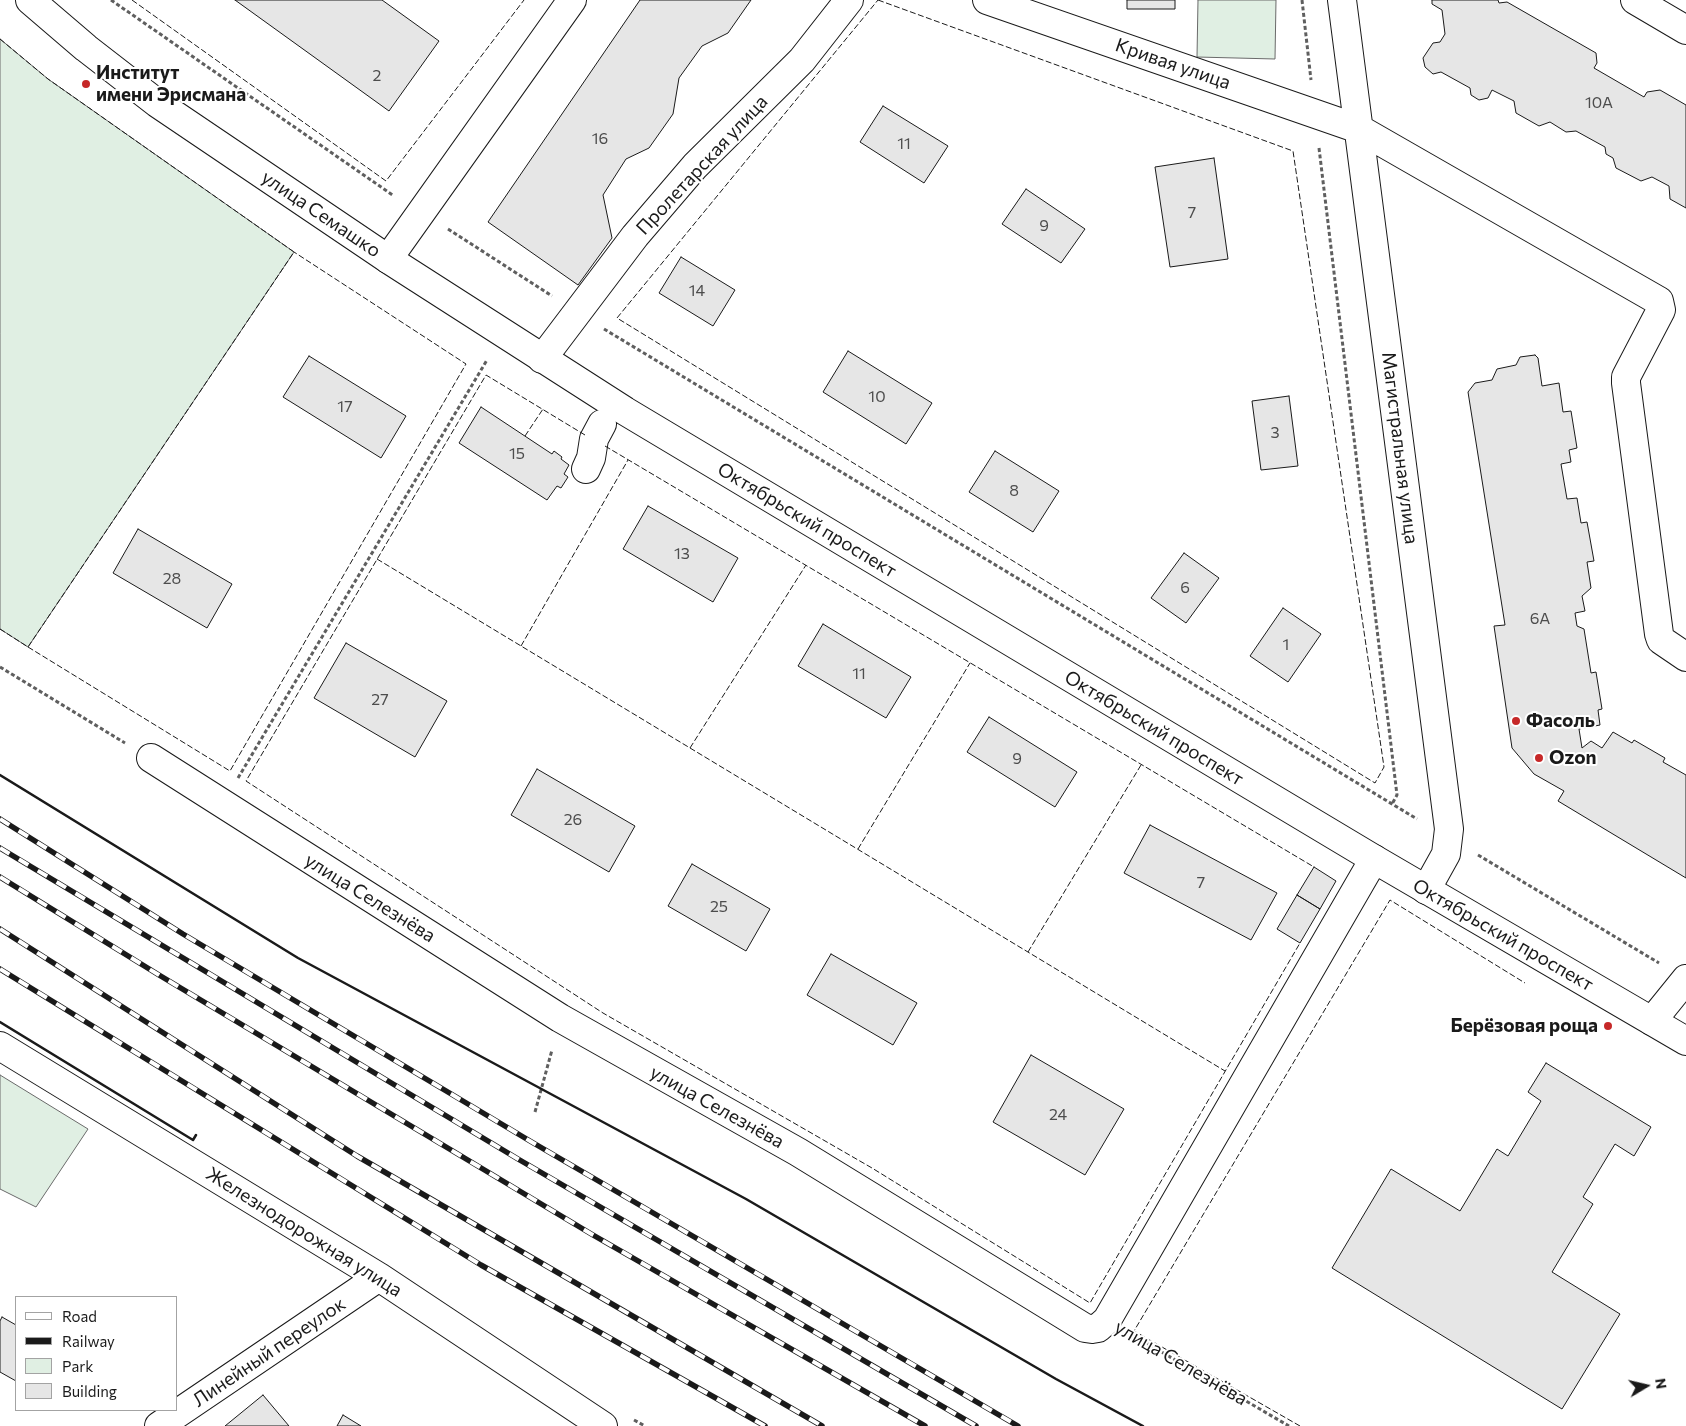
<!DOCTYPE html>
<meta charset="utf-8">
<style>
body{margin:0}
#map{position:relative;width:1686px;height:1426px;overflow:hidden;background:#fff;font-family:Commissioner,sans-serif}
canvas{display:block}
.legend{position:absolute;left:15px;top:1296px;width:162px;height:115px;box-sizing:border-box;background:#fff;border:1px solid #a3a3a3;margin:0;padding:6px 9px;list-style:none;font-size:15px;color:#1a1a1a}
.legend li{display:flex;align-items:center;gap:10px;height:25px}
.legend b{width:25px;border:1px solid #a3a3a3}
.north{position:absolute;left:1621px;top:1361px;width:50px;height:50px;-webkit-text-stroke:4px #fff;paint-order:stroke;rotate:81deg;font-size:14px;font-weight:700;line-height:20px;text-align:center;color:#1a1a1a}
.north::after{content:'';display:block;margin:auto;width:18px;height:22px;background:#1a1a1a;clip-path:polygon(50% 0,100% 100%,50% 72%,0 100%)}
</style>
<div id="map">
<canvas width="1686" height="1426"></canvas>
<ul class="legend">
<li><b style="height:6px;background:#fff"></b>Road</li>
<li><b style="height:6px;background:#1a1a1a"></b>Railway</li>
<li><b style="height:14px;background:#e0efe3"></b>Park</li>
<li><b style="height:14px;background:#e6e6e6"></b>Building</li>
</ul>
<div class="north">N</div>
</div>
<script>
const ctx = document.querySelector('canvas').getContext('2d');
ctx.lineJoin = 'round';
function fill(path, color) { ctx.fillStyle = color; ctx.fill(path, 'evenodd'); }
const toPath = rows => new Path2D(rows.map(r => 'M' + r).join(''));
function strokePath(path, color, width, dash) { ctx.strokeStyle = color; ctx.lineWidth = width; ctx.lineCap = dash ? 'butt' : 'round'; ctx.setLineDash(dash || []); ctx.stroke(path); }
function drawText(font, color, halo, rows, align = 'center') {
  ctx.font = font + ' Commissioner,sans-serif'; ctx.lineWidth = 4; ctx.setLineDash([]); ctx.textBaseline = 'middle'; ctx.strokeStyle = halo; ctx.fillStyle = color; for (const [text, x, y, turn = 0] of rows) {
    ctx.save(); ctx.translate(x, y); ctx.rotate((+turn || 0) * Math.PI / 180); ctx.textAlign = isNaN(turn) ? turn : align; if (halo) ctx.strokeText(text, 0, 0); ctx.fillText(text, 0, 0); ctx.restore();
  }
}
const green = toPath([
 [1198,0,1276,0,1275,59,1197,57,1198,0],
 [0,39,48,79,294,252,28,647,0,629,0,39],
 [0,1075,88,1129,36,1207,0,1189,0,1075]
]);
fill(green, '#e0efe3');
strokePath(green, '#6a6a6a', 1);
const building = toPath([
 [235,0,382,0,439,41,389,111,235,0],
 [640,0,751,0,728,33,702,46,679,78,673,114,649,148,626,159,603,195,612,238,578,285,488,222,640,0],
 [1127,0,1175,0,1175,9,1127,9,1127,0],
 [1432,0,1498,0,1499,3,1507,2,1596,53,1597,63,1594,68,1644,97,1647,92,1660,90,1686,105,1686,208,1670,199,1669,186,1652,177,1641,181,1616,168,1613,158,1606,154,1605,147,1576,131,1566,132,1550,122,1539,126,1516,113,1514,101,1492,90,1488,98,1479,100,1471,95,1470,88,1441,72,1433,74,1425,67,1423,58,1433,43,1440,42,1445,34,1442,10,1432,4,1432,0],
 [883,106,948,146,924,183,860,142,883,106],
 [1214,158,1228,259,1170,267,1155,167,1214,158],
 [1026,189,1085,229,1061,263,1002,224,1026,189],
 [681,257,735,290,713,326,659,293,681,257],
 [848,351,932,403,906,444,823,392,848,351],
 [1535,355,1538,358,1542,386,1559,383,1563,412,1571,411,1577,448,1569,450,1571,462,1561,464,1567,499,1577,498,1581,523,1587,522,1594,561,1587,562,1591,588,1582,596,1585,611,1575,613,1577,626,1584,629,1591,673,1596,672,1602,709,1598,710,1600,725,1579,729,1582,748,1591,741,1602,748,1613,732,1632,743,1634,740,1665,758,1663,762,1686,775,1686,878,1558,801,1564,791,1534,774,1512,748,1494,626,1505,625,1468,392,1475,383,1492,380,1497,369,1516,365,1520,357,1535,355],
 [309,356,406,416,381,458,283,397,309,356],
 [1289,396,1298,466,1261,470,1252,401,1289,396],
 [481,407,552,454,554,451,562,457,561,459,569,465,564,474,568,477,561,488,557,486,547,500,459,443,481,407],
 [995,451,1059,491,1033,532,969,492,995,451],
 [648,506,738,558,713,602,623,549,648,506],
 [138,529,232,584,207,628,113,573,138,529],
 [1184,553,1219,578,1186,623,1151,598,1184,553],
 [1283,608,1321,634,1288,682,1250,656,1283,608],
 [823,624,911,677,886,718,798,666,823,624],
 [346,643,447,701,415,757,314,698,346,643],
 [989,717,1077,772,1055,807,967,752,989,717],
 [537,769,635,826,609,872,511,815,537,769],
 [1150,825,1277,893,1251,940,1124,873,1150,825],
 [692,864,770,909,746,951,668,906,692,864],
 [1314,867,1336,881,1320,909,1297,895,1314,867],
 [1297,895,1320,909,1300,943,1277,929,1297,895],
 [831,954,917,1003,893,1045,807,995,831,954],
 [1031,1055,1124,1109,1085,1175,993,1122,1031,1055],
 [1546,1063,1651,1127,1634,1156,1615,1144,1583,1197,1593,1204,1552,1272,1620,1314,1562,1409,1332,1268,1391,1169,1460,1211,1497,1149,1508,1156,1541,1101,1528,1092,1546,1063],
 [2,1317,16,1325,16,1381,0,1372,0,1321,2,1317],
 [263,1395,289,1426,225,1426,263,1395],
 [343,1415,361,1426,337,1426,343,1415]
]);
fill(building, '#e6e6e6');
strokePath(building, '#1a1a1a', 1);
const minor = toPath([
 [987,0,1359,129,1659,301,1661,310,1626,377,1626,383,1659,634,1661,640,1686,657],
 [1342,0,1449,829,1446,854,1426,890],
 [1635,0,1686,30],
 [388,259,572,0],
 [542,359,635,236,695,166,802,60,849,0],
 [586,469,591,458,594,439,602,424],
 [151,758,560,1018,798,1152,1085,1328,1092,1329,1098,1328,1107,1320,1374,859],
 [1652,1021,1686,979],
 [0,1046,379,1277,603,1426],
 [159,1426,379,1277]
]);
const major = toPath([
 [30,0,86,48,157,103,388,259,625,411,1374,859,1686,1041]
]);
strokePath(minor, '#1a1a1a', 30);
strokePath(major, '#1a1a1a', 30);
strokePath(toPath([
 [111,0,394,196],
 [1302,0,1311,80],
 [1319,148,1397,795,1392,804],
 [448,229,552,296],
 [604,329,1417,819],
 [0,667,125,743],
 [238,778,487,360],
 [1478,855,1659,963],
 [535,1112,552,1050],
 [1134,1336,1289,1426],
 [634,1420,645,1426]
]), '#5f5f5f', 3, [4, 2.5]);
strokePath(minor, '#fff', 28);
strokePath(major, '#fff', 28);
const rail = toPath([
 [0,819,183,934,530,1141,1018,1426],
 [0,848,518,1159,976,1426],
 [0,877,159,975,593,1235,925,1426],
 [0,929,357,1156,822,1426],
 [0,969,481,1265,765,1426]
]);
strokePath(rail, '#1a1a1a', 5.5);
strokePath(rail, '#fff', 4, [11]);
strokePath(toPath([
 [132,0,386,181,524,0],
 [878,0,1293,151,1384,767,1375,783,617,318,878,0],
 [0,39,48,79,294,252,28,647,0,629],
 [585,435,486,375,246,781,603,1013,872,1168,1090,1303,1300,943],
 [525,436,543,409],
 [605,446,1314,867],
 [377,559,1225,1071],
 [521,646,628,460],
 [28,647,230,771,466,364,294,252],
 [690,748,806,565],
 [858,849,970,663],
 [1028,952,1141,765],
 [1300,1426,1134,1331,1390,900,1525,983]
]), '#1a1a1a', 1, [6, 2.5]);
strokePath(toPath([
 [0,775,298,958,746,1199,1056,1379,1143,1426],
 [0,1022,193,1140,196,1135]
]), '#1a1a1a', 2.5);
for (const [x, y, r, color] of [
 [86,84,5,"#c62828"],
 [1516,721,5,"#c62828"],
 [1539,758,5,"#c62828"],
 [1608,1026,5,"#c62828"]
]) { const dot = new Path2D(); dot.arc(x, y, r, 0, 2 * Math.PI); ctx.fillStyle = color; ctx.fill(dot); strokePath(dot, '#fff', 2); }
drawText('16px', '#4d4d4d', null, [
 ["2",377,76],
 ["10А",1599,103],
 ["16",600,139],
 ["11",904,144],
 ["7",1192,213],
 ["9",1044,226],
 ["14",697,291],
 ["10",877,397],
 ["17",345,407],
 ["3",1275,433],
 ["15",517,454],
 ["8",1014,491],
 ["13",682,554],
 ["28",172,579],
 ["6",1185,588],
 ["6А",1540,619],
 ["1",1286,645],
 ["11",859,674],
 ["27",380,700],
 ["9",1017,759],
 ["26",573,820],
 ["7",1201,883],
 ["25",719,907],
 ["24",1058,1115]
]);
drawText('19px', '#1a1a1a', '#fff', [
 ["Кривая улица",1173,64,19],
 ["Пролетарская улица",702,165,-47],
 ["улица Семашко",321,214,34],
 ["Магистральная улица",1400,448,83],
 ["Октябрьский проспект",807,520,31],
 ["Октябрьский проспект",1154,728,31],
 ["улица Селезнёва",370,898,32],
 ["Октябрьский проспект",1503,935,30],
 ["улица Селезнёва",717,1107,29],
 ["Железнодорожная улица",304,1232,32],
 ["Линейный переулок",269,1352,-34],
 ["улица Селезнёва",1181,1363,30]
]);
drawText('bold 19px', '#1a1a1a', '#fff', [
 ["Институт",96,73],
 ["имени Эрисмана",96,95],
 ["Фасоль",1526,721],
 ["Ozon",1549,758],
 ["Берёзовая роща",1598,1026,"right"]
], 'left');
</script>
